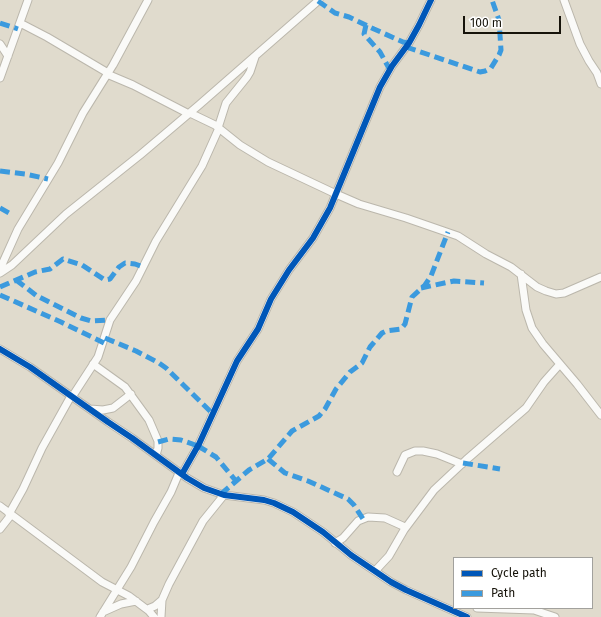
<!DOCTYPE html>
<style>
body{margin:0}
#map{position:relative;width:601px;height:617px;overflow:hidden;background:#e0dbcd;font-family:"Fira Sans",sans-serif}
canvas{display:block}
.legend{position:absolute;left:453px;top:557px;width:140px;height:52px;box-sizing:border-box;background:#fff;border:1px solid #a2a19d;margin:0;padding:5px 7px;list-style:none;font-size:12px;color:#16130a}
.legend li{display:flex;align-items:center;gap:8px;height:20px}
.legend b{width:20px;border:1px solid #a2a19d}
.scale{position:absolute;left:463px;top:16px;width:98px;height:18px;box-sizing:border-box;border:2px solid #16130a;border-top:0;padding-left:5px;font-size:12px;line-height:14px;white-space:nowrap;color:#16130a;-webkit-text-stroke:3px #fff;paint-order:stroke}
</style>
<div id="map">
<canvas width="601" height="617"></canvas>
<ul class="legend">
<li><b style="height:5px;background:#0057b8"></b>Cycle path</li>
<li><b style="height:5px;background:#3b9ade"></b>Path</li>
</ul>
<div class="scale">100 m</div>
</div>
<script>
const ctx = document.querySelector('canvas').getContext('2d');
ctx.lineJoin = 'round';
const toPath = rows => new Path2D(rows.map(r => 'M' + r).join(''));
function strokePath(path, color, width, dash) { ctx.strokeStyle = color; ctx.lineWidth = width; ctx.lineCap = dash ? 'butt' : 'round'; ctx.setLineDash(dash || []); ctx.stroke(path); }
const street = toPath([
 [564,0,580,44,589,61,597,73,601,84],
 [20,23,47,37,108,73],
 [0,44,8,56],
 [107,74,133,85,189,114],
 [0,78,28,0],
 [190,113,215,125,240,145,268,162,336,194,359,204,406,218,458,236,486,254,511,267,537,287,546,291,556,294,564,293,601,277],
 [218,128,226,103,247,77,250,72,255,57],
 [0,269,18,229,58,163,83,113,113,65,148,0],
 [0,273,12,265,66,214,140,155,199,105,319,0],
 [521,274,526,310,532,328,543,344,577,384,601,415],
 [0,349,30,367,108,422,132,438,187,478,204,488,224,495,264,500,274,503,293,512,323,532,351,555,391,582,406,590,467,617],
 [93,364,125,387,149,420,158,441,158,448,156,455],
 [72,397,98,357,110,320,136,281,156,241,202,166,219,128],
 [90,409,103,410,113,408,131,394],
 [397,472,405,455,415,451,423,451,437,454,462,464],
 [182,474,199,444,237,361,258,329,271,299,289,270,313,238,330,208,380,87,392,66,409,43,419,25,431,0],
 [0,506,102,582,129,596,149,611,154,617],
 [9,514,23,489,42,448,71,396],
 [0,529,11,515],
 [335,543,343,538,358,521,368,517,385,518,405,527],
 [375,571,389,556,404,530,434,490,466,460,526,408,544,382,560,364],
 [477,608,534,610,555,617],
 [148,609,155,606,162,600],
 [103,612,121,604,136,601],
 [100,617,131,567,154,522,171,492,179,473],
 [161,617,162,600,169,584,203,521,224,495]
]);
strokePath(street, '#bbb7ac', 9);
strokePath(street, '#fafaf8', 7);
strokePath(toPath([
 [318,1,335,13,349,17,374,29,403,42,409,43],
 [0,23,18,29],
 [366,25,364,34,380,52,390,70],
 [406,47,480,72,485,71,491,68,499,55,501,50,499,20,492,0],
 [0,171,25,174,48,179],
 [0,208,9,213],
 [16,280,37,296,81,318,91,321,110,320],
 [0,287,35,272,50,269,63,259,82,265,105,280,110,279,119,267,125,263,135,264,143,267],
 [421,288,454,281,484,283],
 [0,295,61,322,104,343],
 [105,338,136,351,159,363,166,368,213,414],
 [158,442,169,439,181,440,198,446],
 [198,446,216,457,236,481],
 [268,459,285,473,308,481,348,499,354,505,363,519],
 [463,463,500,469],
 [221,494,249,470,268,459,292,431,319,416,325,409,336,389,350,372,362,363,370,347,382,333,386,331,401,329,405,324,412,297,425,285,431,276,448,232]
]), '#3b9ade', 5, [10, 5]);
strokePath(toPath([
 [0,349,30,367,108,422,132,438,187,478,204,488,224,495,264,500,274,503,293,512,323,532,351,555,391,582,406,590,467,617],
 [182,474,199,444,237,361,258,329,271,299,289,270,313,238,330,208,380,87,392,66,409,43,419,25,431,0]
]), '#0057b8', 6);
</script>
